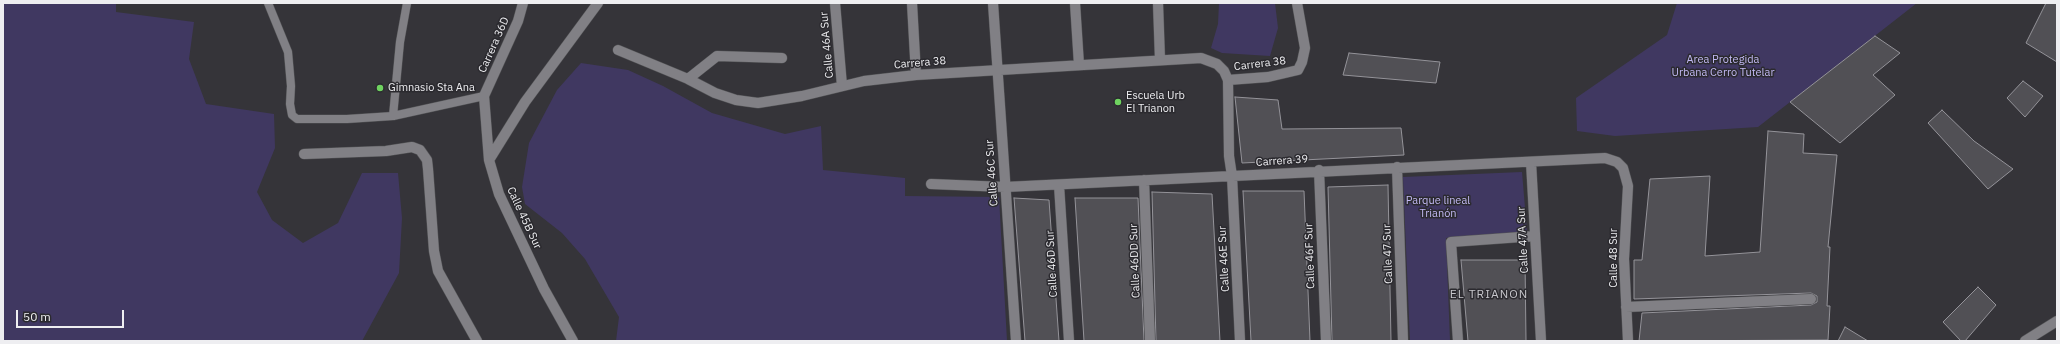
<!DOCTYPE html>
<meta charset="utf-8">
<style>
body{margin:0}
#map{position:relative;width:2060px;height:344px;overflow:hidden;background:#353439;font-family:"IBM Plex Sans",sans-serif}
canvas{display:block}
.frame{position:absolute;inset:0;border:4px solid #eeeef1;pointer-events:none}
.scale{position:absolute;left:16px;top:310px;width:108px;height:18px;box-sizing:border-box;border:2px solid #eeeef1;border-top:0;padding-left:5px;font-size:12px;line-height:14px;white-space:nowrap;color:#eeeef1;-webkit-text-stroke:3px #2b2a2f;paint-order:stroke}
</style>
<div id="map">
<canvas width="2060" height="344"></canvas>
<div class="frame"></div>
<div class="scale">50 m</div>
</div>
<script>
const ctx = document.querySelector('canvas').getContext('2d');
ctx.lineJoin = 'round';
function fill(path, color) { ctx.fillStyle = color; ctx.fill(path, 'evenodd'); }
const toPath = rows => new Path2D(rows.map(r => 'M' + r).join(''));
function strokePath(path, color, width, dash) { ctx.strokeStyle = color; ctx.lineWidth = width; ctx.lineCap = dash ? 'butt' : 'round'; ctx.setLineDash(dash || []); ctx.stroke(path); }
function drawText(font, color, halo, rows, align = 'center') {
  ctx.font = font + ' "IBM Plex Sans",sans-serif'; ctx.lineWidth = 3; ctx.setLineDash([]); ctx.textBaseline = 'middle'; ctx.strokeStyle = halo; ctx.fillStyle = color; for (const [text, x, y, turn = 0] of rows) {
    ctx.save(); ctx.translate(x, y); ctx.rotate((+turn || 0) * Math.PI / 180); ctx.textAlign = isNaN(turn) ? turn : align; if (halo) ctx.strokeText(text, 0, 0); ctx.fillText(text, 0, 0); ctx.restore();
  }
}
fill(toPath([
 [3,3,116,3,116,12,194,22,189,59,206,104,274,114,275,148,257,192,272,220,303,243,338,223,362,173,398,173,402,218,399,273,362,341,3,341],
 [1219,3,1275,3,1278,28,1270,56,1222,53,1211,48,1218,24],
 [1677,3,1917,3,1758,127,1615,136,1577,131,1576,98,1667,35],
 [581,63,628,70,663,86,712,113,785,134,821,126,823,170,905,178,905,196,999,197,1007,341,616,341,619,317,585,259,562,233,525,204,522,187,529,143,557,90],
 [1522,172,1527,232,1446,238,1450,341,1410,341,1403,177]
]), '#403861');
const building = toPath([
 [2046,3,2057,3,2057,62,2026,43,2046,3],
 [1875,36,1900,53,1873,75,1895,95,1840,143,1790,102,1875,36],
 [1349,53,1440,62,1436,83,1343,75,1349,53],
 [2023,81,2043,96,2025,117,2007,98,2023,81],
 [1235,97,1278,100,1282,129,1401,128,1404,155,1242,163,1235,97],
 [1942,110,1974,141,2013,169,1988,189,1928,123,1942,110],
 [1768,131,1804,134,1803,153,1837,155,1828,247,1830,247,1827,306,1830,306,1828,340,1639,341,1642,313,1811,305,1817,302,1817,296,1811,293,1634,299,1634,260,1642,260,1650,179,1710,176,1705,256,1760,252,1768,131],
 [1388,185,1391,341,1332,341,1328,187,1388,185],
 [1243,191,1304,191,1310,341,1251,341,1243,191],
 [1152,192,1212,194,1220,341,1156,341,1152,192],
 [1014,198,1049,200,1059,341,1025,341,1014,198],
 [1075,198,1138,198,1144,341,1084,341,1075,198],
 [1461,260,1525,260,1526,341,1468,341,1461,260],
 [1978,287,1996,305,1965,341,1961,341,1943,322,1978,287],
 [1845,327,1868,341,1838,341,1845,327]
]);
fill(building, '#515055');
strokePath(building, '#949399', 1);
const service = toPath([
 [268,3,288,52,291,86,290,104,292,115,297,119,347,119,393,116,484,96],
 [393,116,400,42,407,3]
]);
const minor = toPath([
 [523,3,518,21,484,96,489,160,499,194,544,289,573,341],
 [835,3,842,86],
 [912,3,916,75],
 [993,3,1016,341],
 [1075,3,1079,65],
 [1158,3,1160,60],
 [618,50,688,79,715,93,736,100,758,103,802,96,864,81,916,75,1201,58,1217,64,1224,71,1228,80,1229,156,1232,176,1240,341],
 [688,79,717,56,782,58],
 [1228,80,1268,77,1298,70,1302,62,1305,48,1297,3],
 [304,154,386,151,412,147,420,150,427,160,428,169,434,251,438,271,477,341],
 [489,160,525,102,598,3],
 [1531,162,1541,341],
 [1397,167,1403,341],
 [1319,170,1326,341],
 [1144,180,1150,341],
 [931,184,1005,187,1605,158,1617,162,1623,168,1628,186,1624,259,1628,341],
 [1059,185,1069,341],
 [1626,307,1811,299],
 [1458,341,1451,242,1535,236],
 [2025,341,2057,321]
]);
strokePath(service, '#535356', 9);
strokePath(minor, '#535356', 11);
strokePath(service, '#818085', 8);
strokePath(minor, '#818085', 10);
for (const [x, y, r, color] of [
 [380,88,4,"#6fd360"],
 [1118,102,4,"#6fd360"]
]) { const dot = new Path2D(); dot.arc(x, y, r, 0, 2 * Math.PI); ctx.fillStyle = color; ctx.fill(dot); strokePath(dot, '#2b2a2f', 1.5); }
drawText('11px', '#eeeef1', '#2b2a2f', [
 ["Carrera 36D",494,45,-66],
 ["Calle 46A Sur",827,45,-95],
 ["Carrera 38",920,63,-5],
 ["Carrera 38",1260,64,-7],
 ["Carrera 39",1282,161,-4],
 ["Calle 46C Sur",992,173,-94],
 ["Calle 45B Sur",524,218,65],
 ["Calle 47A Sur",1523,240,-93],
 ["Calle 47 Sur",1388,254,-92],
 ["Calle 46F Sur",1310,256,-92],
 ["Calle 48 Sur",1614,258,-90],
 ["Calle 46E Sur",1224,259,-93],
 ["Calle 46DD Sur",1135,261,-92],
 ["Calle 46D Sur",1052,264,-93]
]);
drawText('11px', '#c2b9f4', '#2b2a2f', [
 ["Area Protegida",1723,60],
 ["Urbana Cerro Tutelar",1723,73],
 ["Parque lineal",1438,201],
 ["Trianón",1438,214]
]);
drawText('11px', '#eeeef1', '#2b2a2f', [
 ["Gimnasio Sta Ana",388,88],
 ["Escuela Urb",1126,96],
 ["El Trianon",1126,109]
], 'left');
ctx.letterSpacing = '1px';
drawText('12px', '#c6c6cb', '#2b2a2f', [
 ["EL TRIANON",1489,295]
]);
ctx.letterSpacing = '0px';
</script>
